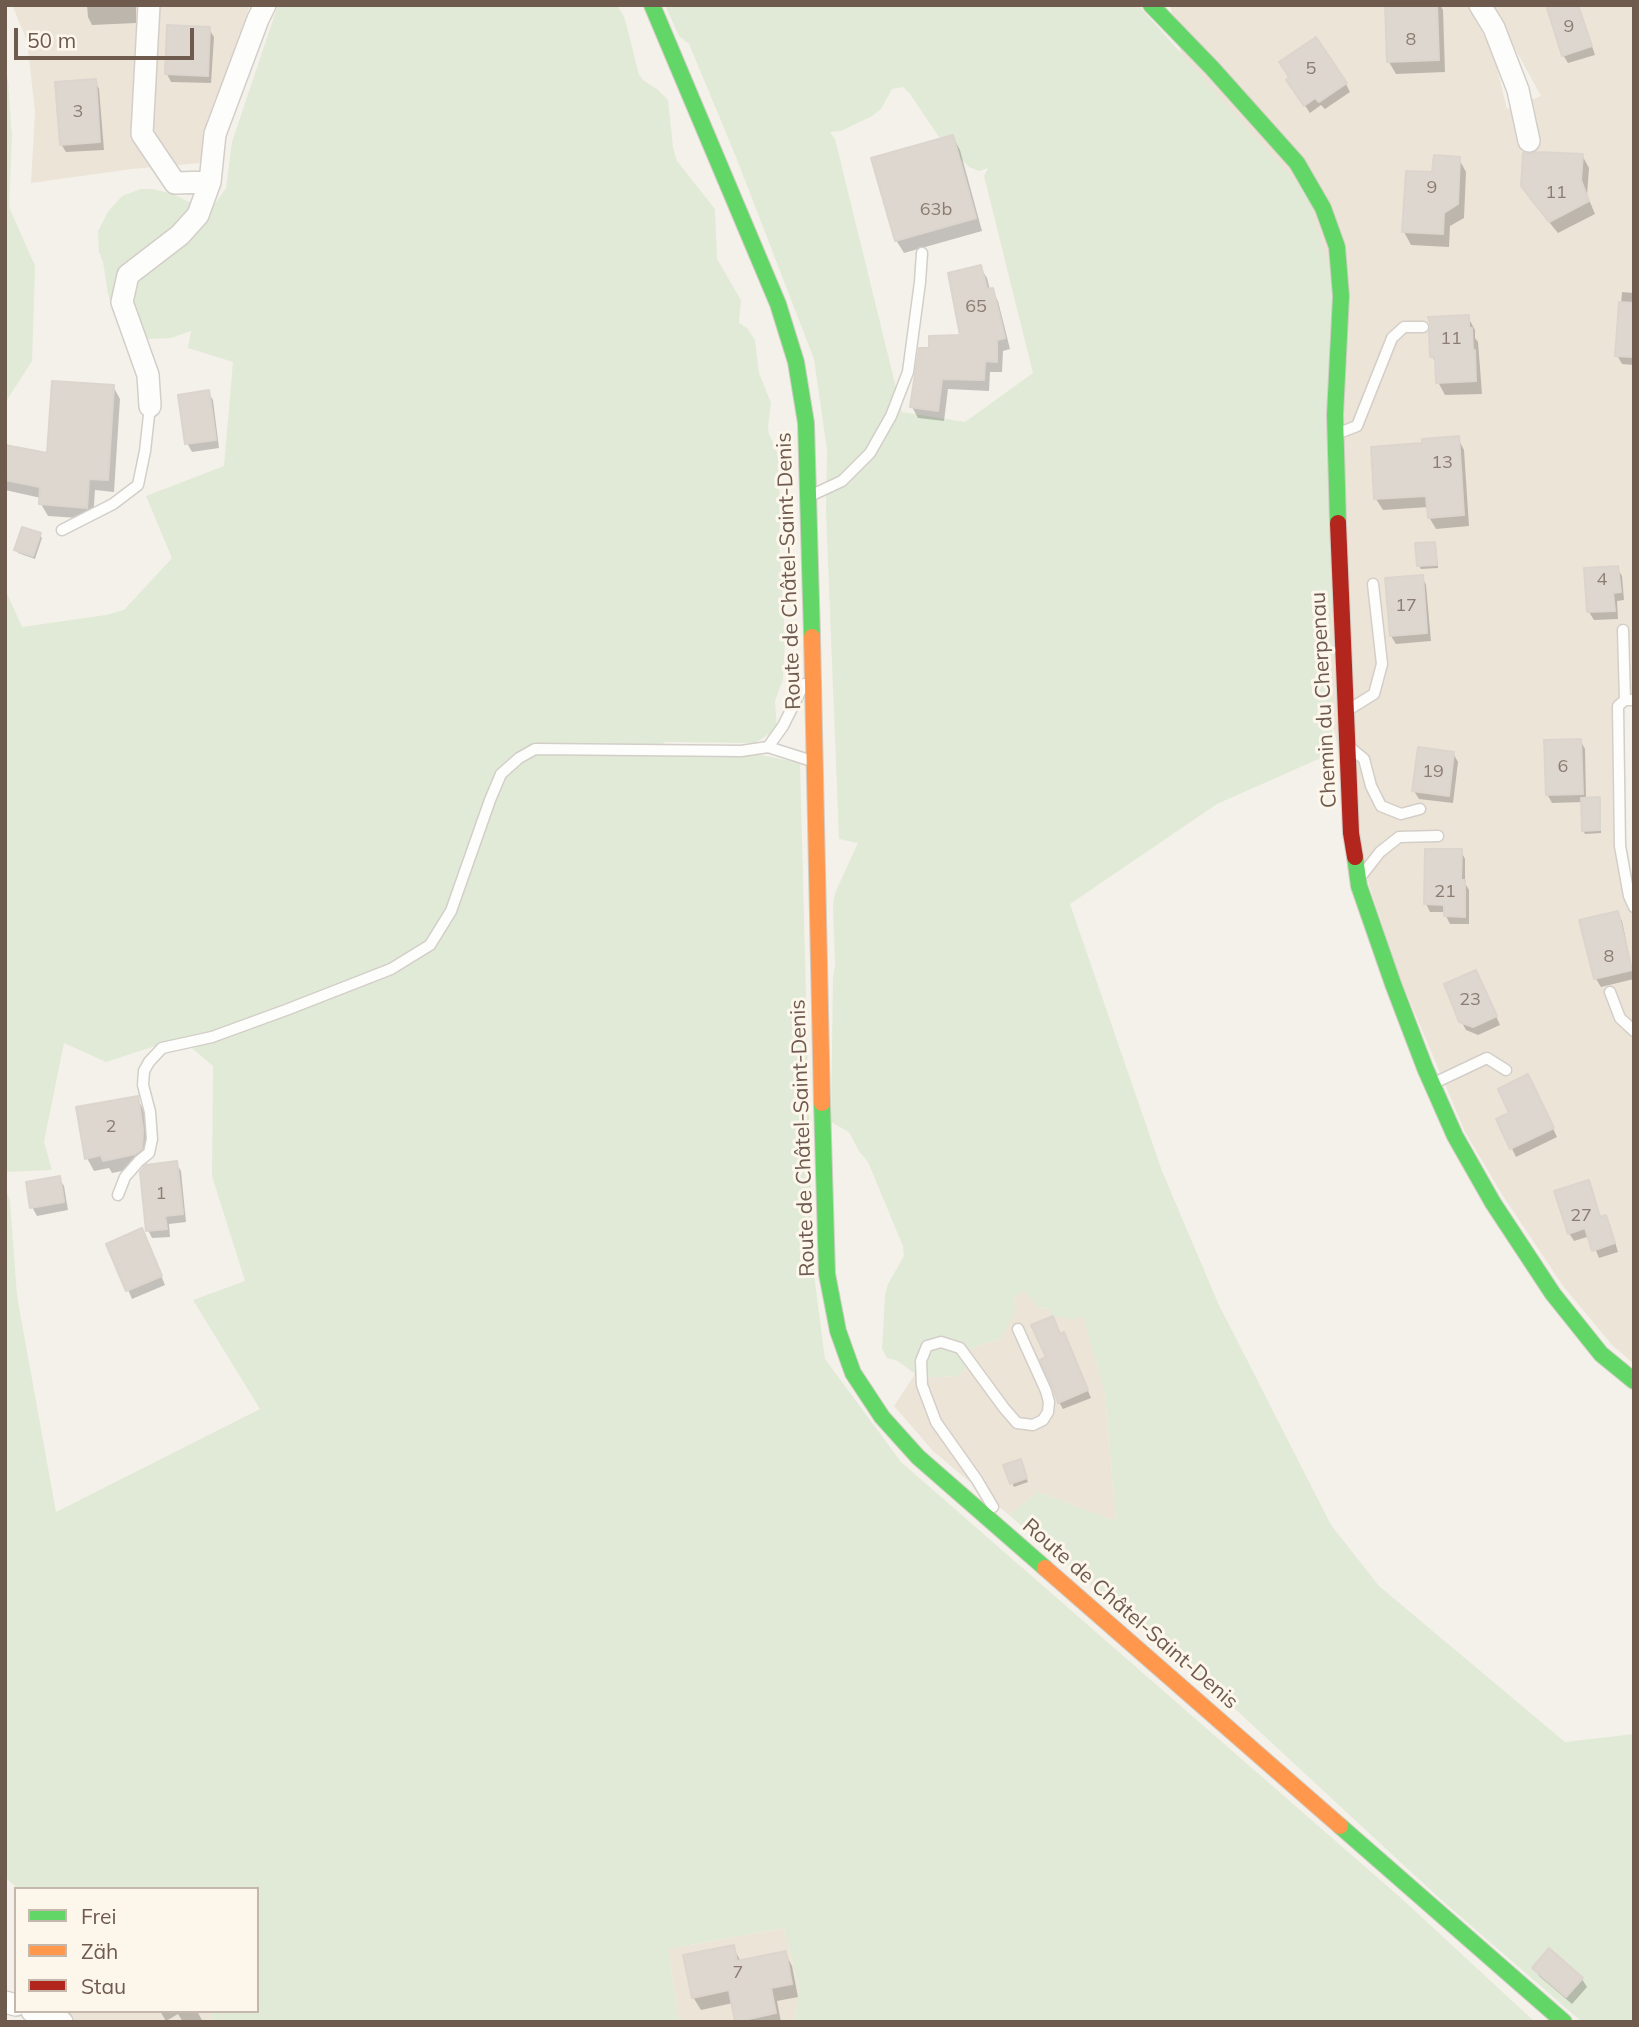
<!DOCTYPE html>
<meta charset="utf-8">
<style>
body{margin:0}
#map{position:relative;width:1639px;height:2027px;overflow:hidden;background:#f4f1ea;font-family:Mulish,sans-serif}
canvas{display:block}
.frame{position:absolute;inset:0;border:7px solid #6f5a4e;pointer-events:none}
.legend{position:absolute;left:14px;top:1887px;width:245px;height:126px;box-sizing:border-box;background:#fdf6eb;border:2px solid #c4b8ac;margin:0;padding:9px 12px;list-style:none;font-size:21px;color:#6f5a4e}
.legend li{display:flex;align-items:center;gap:14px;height:35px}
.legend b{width:35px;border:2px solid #c4b8ac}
.scale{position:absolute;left:14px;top:28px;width:180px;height:32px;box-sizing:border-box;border:4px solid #6f5a4e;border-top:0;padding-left:9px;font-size:21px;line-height:24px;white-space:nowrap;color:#6f5a4e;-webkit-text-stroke:5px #fdf6eb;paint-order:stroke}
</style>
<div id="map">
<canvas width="1639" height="2027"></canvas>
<div class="frame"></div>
<ul class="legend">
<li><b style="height:9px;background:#63d668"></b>Frei</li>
<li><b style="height:9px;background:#ff974d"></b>Zäh</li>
<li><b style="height:9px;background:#b3261e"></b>Stau</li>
</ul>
<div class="scale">50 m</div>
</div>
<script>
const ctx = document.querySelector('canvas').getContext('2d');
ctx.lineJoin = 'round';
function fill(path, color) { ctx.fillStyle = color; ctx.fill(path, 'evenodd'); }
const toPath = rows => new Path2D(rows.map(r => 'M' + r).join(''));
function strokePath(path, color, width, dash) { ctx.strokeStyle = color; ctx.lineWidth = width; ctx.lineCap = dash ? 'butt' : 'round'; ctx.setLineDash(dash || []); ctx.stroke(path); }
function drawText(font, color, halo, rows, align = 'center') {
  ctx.font = font + ' Mulish,sans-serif'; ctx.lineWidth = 6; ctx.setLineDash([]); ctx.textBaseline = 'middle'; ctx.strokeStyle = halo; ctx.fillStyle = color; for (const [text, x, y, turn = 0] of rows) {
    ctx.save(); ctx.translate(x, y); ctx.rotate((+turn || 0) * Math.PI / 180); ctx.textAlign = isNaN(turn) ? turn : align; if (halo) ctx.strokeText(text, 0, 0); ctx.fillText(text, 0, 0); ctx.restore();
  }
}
fill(toPath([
 [12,5,250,5,206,132,201,163,132,169,31,183,35,112,27,41],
 [1170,5,1467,5,1493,52,1507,109,1541,96,1491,5,1634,5,1634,699,1618,706,1620,846,1634,908,1634,1364,1612,1345,1563,1286,1503,1196,1465,1132,1400,978,1369,885],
 [1025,1291,1038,1307,1083,1316,1105,1393,1116,1521,1038,1492,1009,1515,933,1451,894,1406,915,1374,925,1378,957,1376,966,1370,965,1359,969,1350,979,1345,1000,1339,1015,1308,1014,1297],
 [784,1928,799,1990,795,2022,679,2022,668,1949],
 [43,2011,208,2011,216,2022,70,2022]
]), '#ede4d8');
fill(toPath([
 [278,5,617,5,622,13,625,19,639,75,644,81,657,89,668,100,673,147,677,161,715,209,717,259,741,300,739,323,747,328,755,340,759,373,771,403,768,427,769,434,776,448,779,463,777,479,781,502,779,539,785,640,783,679,775,701,777,729,755,743,664,742,659,754,761,755,800,763,813,1267,825,1359,901,1462,1402,1899,1535,2022,795,2022,799,1990,784,1928,668,1949,679,2022,216,2022,208,2011,257,2011,257,1889,18,1889,5,1877,5,1187,10,1201,17,1296,56,1512,260,1409,193,1300,245,1281,212,1176,213,1066,180,1038,106,1062,64,1043,44,1142,52,1170,5,1172,5,589,22,627,106,615,124,610,172,558,146,496,224,466,233,362,188,348,191,331,171,338,149,339,121,324,115,315,108,294,103,262,99,252,98,231,108,212,122,196,141,189,152,189,173,194,193,204,198,228,226,188,232,142],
 [665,5,1138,5,1307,194,1332,276,1332,753,1217,804,1070,904,1162,1171,1218,1303,1331,1525,1379,1586,1565,1742,1634,1734,1634,2022,1582,2022,1438,1897,1232,1706,1009,1515,1038,1492,1116,1521,1105,1393,1083,1317,1073,1319,1053,1316,1049,1309,1038,1307,1025,1291,1014,1297,1015,1308,1012,1318,1000,1339,979,1345,969,1350,965,1359,966,1370,957,1376,925,1378,915,1374,898,1361,887,1358,882,1349,885,1295,888,1284,904,1256,903,1246,868,1162,859,1151,849,1132,831,1122,833,977,835,966,833,905,835,893,858,843,839,839,826,512,827,450,814,359,736,157,689,44,679,36],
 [903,87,910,94,939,137,969,167,979,171,988,168,984,176,1033,373,965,422,902,412,835,139,830,132,841,131,872,116,881,109,892,89],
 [5,68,8,81,12,137,9,207,35,266,32,361,5,403]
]), '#e1ead6');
fill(toPath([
 [87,5,136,5,136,23,92,25,88,17],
 [1386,5,1440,5,1443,10,1445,72,1396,74,1389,62],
 [1560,5,1578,5,1595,55,1568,63,1563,55],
 [209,29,214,37,211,83,171,82,167,74],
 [95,81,99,89,104,150,66,152,61,144],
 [1346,84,1350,92,1325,109,1321,105,1310,113,1293,88],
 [953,137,960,150,982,231,904,253,896,240],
 [1582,155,1589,168,1587,195,1595,214,1558,233,1530,199,1523,185],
 [1459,159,1466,172,1464,218,1450,226,1449,247,1411,245,1404,232,1433,173],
 [980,267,987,278,990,290,992,290,998,301,1010,349,1003,351,1002,372,990,372,989,391,948,389,944,421,918,418,912,407,931,350,962,337],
 [1622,292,1634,293,1634,365,1622,364,1617,355],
 [1468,317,1475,330,1475,338,1478,342,1482,394,1445,395,1438,382,1437,365,1432,356,1433,326],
 [113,386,120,399,114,492,95,490,93,519,48,516,41,504,41,498,5,490,5,447,49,456],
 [208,392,213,400,219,448,192,452,187,443],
 [1458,438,1464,450,1469,526,1436,529,1429,517,1429,507,1383,510,1376,499],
 [40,535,42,538,35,559,18,553,16,549],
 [1434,544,1436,547,1438,568,1421,569,1419,566],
 [1617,568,1622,576,1624,600,1617,601,1618,619,1594,620,1589,612],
 [1422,577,1426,585,1431,641,1396,644,1391,636],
 [1580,740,1585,749,1586,799,1599,799,1601,803,1601,833,1585,834,1583,830,1583,802,1552,803,1547,794],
 [1453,753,1458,762,1453,803,1419,799,1414,791],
 [1461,851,1465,859,1465,883,1469,890,1469,924,1450,924,1446,916,1446,912,1430,912,1426,904],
 [1617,913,1622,921,1634,979,1601,987,1596,979,1582,922],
 [1480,980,1500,1025,1478,1035,1466,1030,1461,1021],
 [1532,1084,1557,1137,1516,1157,1498,1120,1511,1114],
 [137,1098,144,1111,150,1153,148,1162,142,1167,112,1173,109,1168,94,1171,87,1158],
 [176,1163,181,1171,186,1222,169,1224,170,1237,152,1238,148,1230],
 [59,1178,64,1186,68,1210,37,1216,32,1207],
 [1588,1182,1592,1190,1601,1218,1605,1217,1610,1225,1618,1252,1599,1258,1590,1236,1574,1241,1569,1233],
 [146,1239,165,1285,132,1299,109,1245],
 [1060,1336,1067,1342,1091,1398,1063,1409,1059,1402,1048,1358],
 [1022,1465,1028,1482,1014,1487,1012,1483],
 [733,1947,741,1962,785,1953,792,1966,798,1997,777,2001,781,2022,737,2022,733,2003,701,2010,693,1997],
 [1534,1968,1582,1979,1587,1987,1572,2004,1539,1976],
 [160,2011,197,2011,203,2022,183,2022,178,2014,166,2021]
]), '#0003');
const building = toPath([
 [1385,5,1437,5,1439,60,1387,62,1385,5],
 [1546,5,1578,5,1592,46,1562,56,1546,5],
 [167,25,210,27,208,76,165,74,167,25],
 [1316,37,1347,83,1319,102,1315,98,1304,106,1286,80,1289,77,1279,62,1316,37],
 [96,79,100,142,60,145,55,82,96,79],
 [953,135,976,218,895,241,871,158,953,135],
 [1536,152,1583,154,1581,180,1589,201,1549,222,1521,186,1523,153,1531,154,1536,152],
 [1434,155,1460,157,1458,204,1444,213,1443,234,1402,232,1406,171,1432,172,1434,155],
 [981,265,987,289,993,288,1005,338,997,340,997,362,985,361,984,380,942,379,938,411,910,407,919,348,929,348,929,336,960,335,948,273,981,265],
 [1619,302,1634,303,1634,357,1615,356,1619,302],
 [1469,315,1469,328,1472,328,1473,350,1475,350,1476,381,1436,383,1435,357,1430,357,1429,332,1431,326,1428,317,1469,315],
 [52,381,114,385,108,480,89,479,87,508,39,504,40,487,5,480,5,445,47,453,52,381],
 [209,390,216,440,185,444,178,395,209,390],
 [1459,436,1464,515,1428,518,1426,496,1374,499,1371,447,1422,443,1422,439,1459,436],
 [22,527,41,533,33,556,14,550,22,527],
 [1435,542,1437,565,1417,566,1415,543,1435,542],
 [1618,566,1621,592,1613,593,1615,611,1587,612,1584,568,1618,566],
 [1423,575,1427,633,1390,636,1385,578,1423,575],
 [1581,739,1583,794,1546,795,1544,740,1581,739],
 [1418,747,1454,752,1449,796,1412,791,1418,747],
 [1600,797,1600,830,1582,831,1581,798,1600,797],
 [1425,849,1462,849,1461,880,1465,880,1465,917,1444,916,1444,905,1424,904,1425,849],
 [1618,911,1632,970,1594,979,1579,920,1618,911],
 [1476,970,1497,1016,1473,1027,1459,1022,1444,984,1476,970],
 [1528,1074,1554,1128,1510,1149,1496,1119,1509,1113,1498,1089,1528,1074],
 [138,1096,143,1130,142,1149,135,1154,103,1161,101,1155,85,1159,76,1107,138,1096],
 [177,1161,183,1214,165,1216,167,1229,146,1231,140,1172,146,1165,177,1161],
 [60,1176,64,1202,30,1208,26,1182,60,1176],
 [1589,1180,1600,1217,1606,1215,1615,1243,1592,1251,1585,1228,1568,1234,1554,1191,1589,1180],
 [142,1228,162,1276,126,1291,106,1244,142,1228],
 [1053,1316,1060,1334,1064,1332,1088,1390,1058,1403,1053,1388,1040,1360,1046,1357,1031,1325,1053,1316],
 [1021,1459,1027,1478,1010,1484,1003,1465,1021,1459],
 [734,1945,737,1961,786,1951,792,1984,771,1988,776,2013,735,2022,729,1990,692,1998,683,1955,734,1945],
 [1549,1948,1583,1978,1566,1997,1532,1968,1549,1948]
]);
fill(building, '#ddd7d0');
strokePath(building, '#dcd5cd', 2);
const lane = toPath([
 [1339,433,1357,426,1392,338,1404,327,1423,327],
 [812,495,842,481,870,453,891,416,908,372,920,282,922,253],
 [62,530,113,504,138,485,145,451,150,406],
 [1623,630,1625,700],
 [1634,700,1625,700,1618,706,1620,846,1629,896,1634,907],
 [1348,710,1374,694,1382,664,1373,584],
 [768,747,812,761],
 [1352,749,1364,759,1371,786,1381,806,1401,814,1420,809],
 [1362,875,1380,852,1399,837,1438,836],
 [1610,992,1620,1018,1634,1031],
 [1432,1084,1487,1058,1506,1070],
 [118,1195,125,1177,139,1161,149,1153,152,1139,150,1112,143,1085,144,1071,149,1062,162,1048,212,1037,286,1010,391,969,430,945,451,911,490,800,501,774,519,758,535,749,741,751,768,747,783,726,804,684],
 [993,1507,977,1480,936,1422,922,1385,921,1361,927,1346,941,1342,960,1348,1004,1408,1017,1423,1033,1425,1043,1420,1048,1412,1049,1402,1046,1391,1018,1329]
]);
const street = toPath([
 [149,5,142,134,175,183,210,182],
 [1480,5,1494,28,1518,90,1529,141],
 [150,406,148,375,122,302,128,275,180,235,198,215,210,182,215,134,258,19,265,5],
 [5,2002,16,2005],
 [32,2011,62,2022]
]);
const fast = toPath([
 [652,5,778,304,796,362,806,423,812,637],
 [1151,5,1212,68,1297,163,1323,208,1337,247,1341,296,1335,415,1338,523],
 [1355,857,1359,886,1393,984,1425,1068,1455,1136,1493,1203,1553,1294,1601,1354,1634,1381],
 [822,1103,827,1274,838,1331,853,1373,882,1417,918,1457,1045,1568],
 [1340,1826,1564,2022]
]);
const slow = toPath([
 [812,637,822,1103],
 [1045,1568,1340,1826]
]);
const jam = toPath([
 [1338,523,1351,833,1355,857]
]);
strokePath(lane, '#d3cec8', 13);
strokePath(street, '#d3cec8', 24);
strokePath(fast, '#d2cdc5', 18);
strokePath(slow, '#d2cdc5', 18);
strokePath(jam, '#d2cdc5', 18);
strokePath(lane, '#fdfdfc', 10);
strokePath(street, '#fdfdfc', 21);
strokePath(fast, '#63d668', 16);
strokePath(slow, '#ff974d', 16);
strokePath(jam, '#b3261e', 16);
drawText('18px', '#8d7c71', null, [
 ["9",1569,27],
 ["8",1411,40],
 ["5",1311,69],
 ["3",78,112],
 ["9",1432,188],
 ["11",1556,193],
 ["63b",936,210],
 ["65",976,307],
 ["11",1451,339],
 ["13",1442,463],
 ["4",1602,580],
 ["17",1406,606],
 ["6",1563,767],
 ["19",1433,772],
 ["21",1445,892],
 ["8",1609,957],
 ["23",1470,1000],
 ["2",111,1127],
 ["1",161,1194],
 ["27",1581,1216],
 ["7",738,1973]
]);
drawText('21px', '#6f5a4e', '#fdf6eb', [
 ["Route de Châtel-Saint-Denis",789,571,-92],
 ["Chemin du Cherpenau",1324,700,-93],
 ["Route de Châtel-Saint-Denis",803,1138,-92],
 ["Route de Châtel-Saint-Denis",1130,1614,41]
]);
</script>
